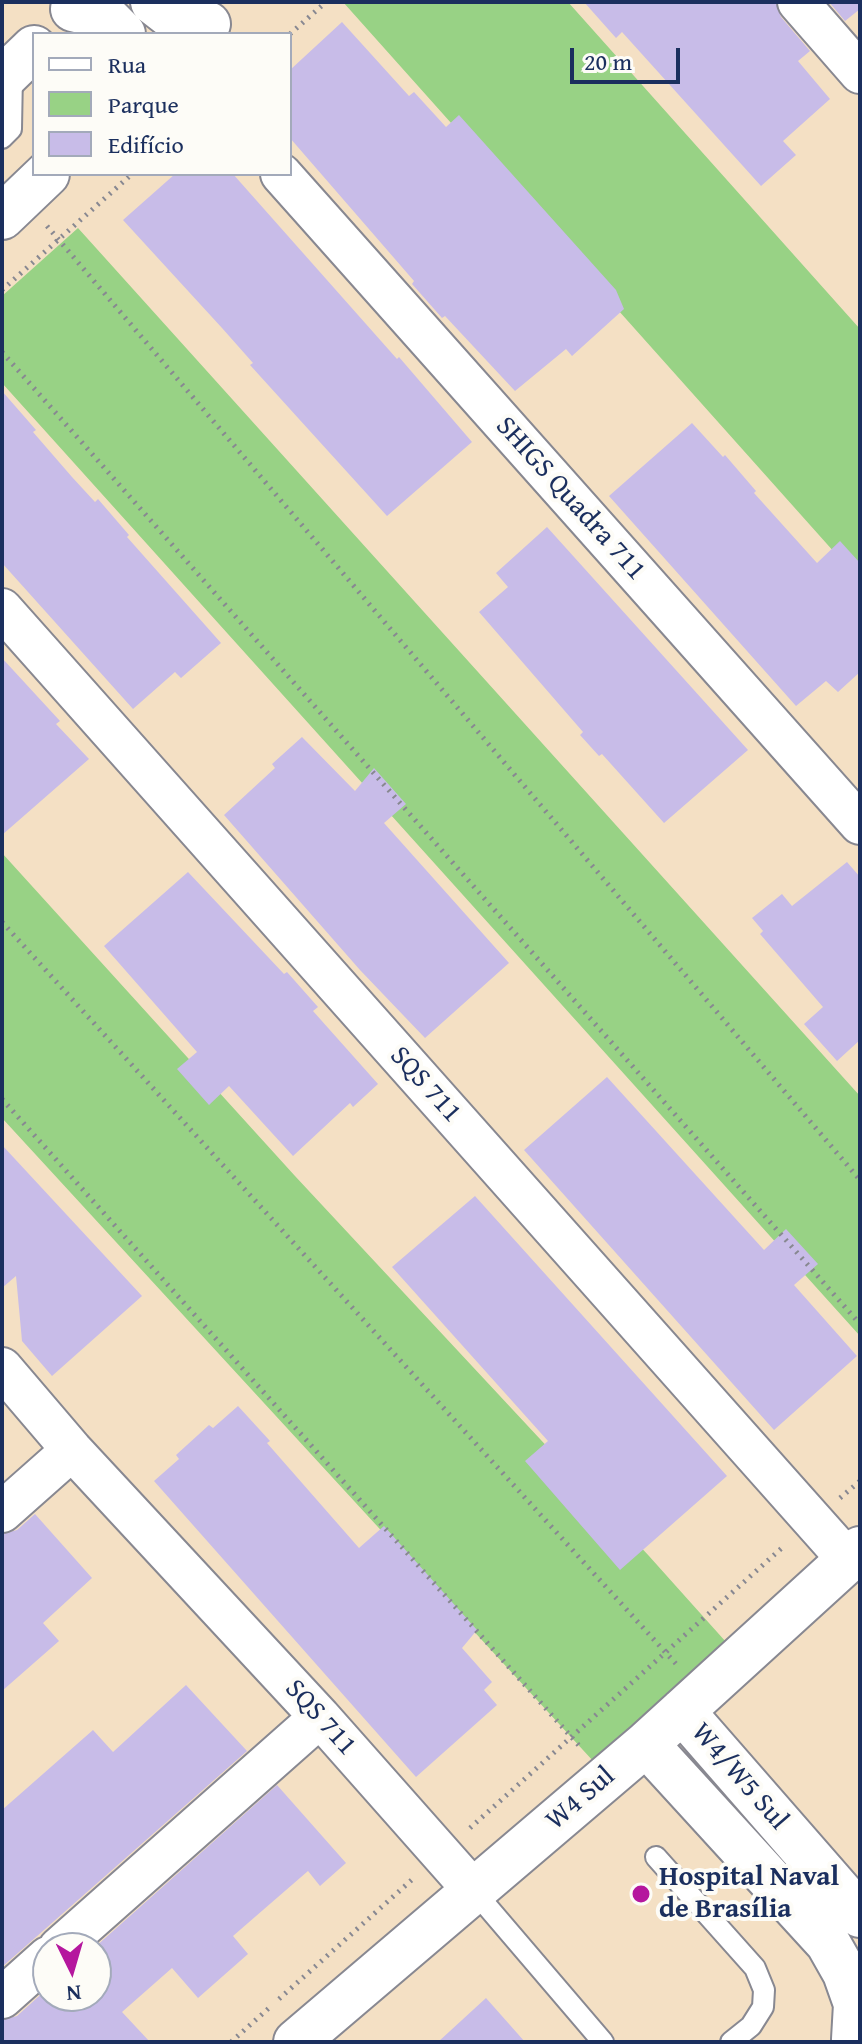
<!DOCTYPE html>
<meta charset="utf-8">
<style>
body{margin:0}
#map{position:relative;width:862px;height:2044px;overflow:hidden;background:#f4e0c4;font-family:"Gentium Book Plus",serif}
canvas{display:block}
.frame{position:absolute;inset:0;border:4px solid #1b2f5e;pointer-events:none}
.legend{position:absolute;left:32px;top:32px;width:260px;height:144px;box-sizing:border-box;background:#fdfcf7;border:2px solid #a3aaba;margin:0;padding:10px 14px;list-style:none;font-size:24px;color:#1b2f5e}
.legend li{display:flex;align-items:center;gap:16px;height:40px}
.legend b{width:40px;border:2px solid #a3aaba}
.north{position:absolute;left:32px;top:1932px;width:80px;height:80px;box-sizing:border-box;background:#fdfcf7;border:2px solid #a3aaba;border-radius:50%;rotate:175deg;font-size:22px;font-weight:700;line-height:32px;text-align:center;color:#1b2f5e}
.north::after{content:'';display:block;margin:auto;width:28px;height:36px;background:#b5179e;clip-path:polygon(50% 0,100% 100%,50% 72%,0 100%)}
.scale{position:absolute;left:570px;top:48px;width:110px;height:36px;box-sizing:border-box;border:4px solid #1b2f5e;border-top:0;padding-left:10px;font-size:24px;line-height:28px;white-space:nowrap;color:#1b2f5e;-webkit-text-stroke:6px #fdfcf7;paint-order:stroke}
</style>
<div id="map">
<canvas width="862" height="2044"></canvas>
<div class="frame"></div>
<ul class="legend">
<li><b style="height:10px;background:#fff"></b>Rua</li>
<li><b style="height:22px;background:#98d285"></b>Parque</li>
<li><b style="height:22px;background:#c8bce8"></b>Edifício</li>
</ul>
<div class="north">N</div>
<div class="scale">20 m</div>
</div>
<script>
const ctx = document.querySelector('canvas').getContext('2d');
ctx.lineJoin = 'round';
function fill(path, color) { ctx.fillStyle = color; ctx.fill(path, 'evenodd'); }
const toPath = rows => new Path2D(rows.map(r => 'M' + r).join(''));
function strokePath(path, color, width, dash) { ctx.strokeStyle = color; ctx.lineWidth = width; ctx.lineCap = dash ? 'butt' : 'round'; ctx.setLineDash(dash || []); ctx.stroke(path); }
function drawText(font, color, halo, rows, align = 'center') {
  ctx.font = font + ' "Gentium Book Plus",serif'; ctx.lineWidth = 8; ctx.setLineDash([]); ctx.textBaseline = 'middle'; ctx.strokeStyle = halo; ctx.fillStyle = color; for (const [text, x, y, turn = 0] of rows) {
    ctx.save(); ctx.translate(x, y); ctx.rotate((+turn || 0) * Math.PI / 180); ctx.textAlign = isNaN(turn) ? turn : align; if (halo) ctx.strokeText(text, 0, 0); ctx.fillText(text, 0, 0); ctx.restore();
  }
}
fill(toPath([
 [343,2,568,2,860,329,860,581],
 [78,228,860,1096,860,1336,2,383,2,296],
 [2,853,295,1176,649,1556,726,1642,594,1762,2,1118]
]), '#98d285');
fill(toPath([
 [584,2,776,2,781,17,810,51,798,61,830,99,783,141,796,155,761,186,622,32,616,38],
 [829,2,860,2,860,9,845,21],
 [342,22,409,96,414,92,446,127,459,115,616,290,624,309,572,356,566,349,515,391,445,316,442,318,412,284,414,281,290,138,290,70],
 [175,174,233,174,397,359,399,357,472,442,387,516,250,365,253,363,222,328,123,220],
 [2,391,36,430,33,432,72,477,95,502,98,499,129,535,127,537,221,643,181,678,175,672,133,709,2,563],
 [692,423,723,457,725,455,756,491,754,493,817,563,840,541,860,563,860,672,838,692,826,681,796,706,609,496],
 [547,527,748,750,664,823,602,754,599,756,580,735,583,732,479,612,508,587,496,573],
 [2,658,60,721,56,724,89,759,2,835],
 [302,737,355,791,374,768,406,804,384,823,509,963,425,1038,360,970,224,815,275,768,272,764],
 [847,862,860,877,860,1040,837,1061,804,1024,823,1007,760,934,763,931,752,918,782,894,792,906],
 [188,872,284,974,287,972,318,1007,313,1011,378,1084,353,1107,350,1103,293,1156,229,1086,209,1105,177,1069,197,1052,104,946],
 [607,1077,764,1250,786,1229,818,1264,794,1285,857,1356,774,1430,524,1150],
 [2,1145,142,1296,52,1376,22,1341,16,1276,2,1288],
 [475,1196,727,1476,620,1570,525,1461,548,1441,392,1267],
 [238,1406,270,1441,267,1443,359,1548,384,1526,477,1630,462,1648,492,1682,484,1690,497,1705,416,1777,154,1481,179,1459,176,1455,209,1425,213,1428],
 [35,1514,92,1578,43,1623,59,1641,2,1691,2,1534,17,1530],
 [186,1685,247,1751,2,1967,2,1810,93,1730,113,1752],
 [277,1785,346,1863,320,1886,308,1871,233,1936,248,1954,198,1998,172,1968,122,2012,150,2042,2,2042,2,2020,17,2016,48,1988,48,1996,96,1996,96,1948,94,1948],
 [486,1998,525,2042,438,2042]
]), '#c8bce8');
const lane = toPath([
 [2,138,11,129,12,74],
 [656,1857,755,1968,764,1990,763,2007,751,2026,731,2042],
 [474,1891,603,2042]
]);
const street = toPath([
 [798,2,860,73],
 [281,174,860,824],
 [2,609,848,1560],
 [2,1368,72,1450,320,1717,474,1891],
 [2,1512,72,1450],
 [59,1948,320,1717],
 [2,1998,48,1957]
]);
const secondary = toPath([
 [682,1711,860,1915],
 [646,1744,828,1943,845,1973,856,2004,854,2039],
 [296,2042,646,1744,860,1549]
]);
const primary = toPath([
 [153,2,175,19,208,24],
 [73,9,106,17,123,34],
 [2,79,34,48],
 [2,217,47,174]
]);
strokePath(lane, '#888891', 24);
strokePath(street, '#888891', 44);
strokePath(secondary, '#888891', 48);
strokePath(primary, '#888891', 48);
strokePath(toPath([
 [290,34,326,2],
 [47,226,860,1180],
 [2,290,132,174],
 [2,352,860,1324],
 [2,922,677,1665],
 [2,1099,582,1749],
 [840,1498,860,1481],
 [470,1828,784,1546],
 [279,1999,415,1877],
 [231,2042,269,2008]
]), '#888891', 5, [2, 6]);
strokePath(lane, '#fff', 20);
strokePath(street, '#fff', 40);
strokePath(secondary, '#fff', 44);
strokePath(primary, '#fff', 44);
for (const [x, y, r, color] of [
 [641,1894,10,"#b5179e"]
]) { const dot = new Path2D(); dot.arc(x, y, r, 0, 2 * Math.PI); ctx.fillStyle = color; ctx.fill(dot); strokePath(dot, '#fdfcf7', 3); }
drawText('28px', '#1b2f5e', '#fdfcf7', [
 ["SHIGS Quadra 711",570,499,48],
 ["SQS 711",425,1085,48],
 ["SQS 711",320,1718,48],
 ["W4/W5 Sul",739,1777,49],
 ["W4 Sul",581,1799,-41]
]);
drawText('bold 28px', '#1b2f5e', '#fdfcf7', [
 ["Hospital Naval",659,1878],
 ["de Brasília",659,1910]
], 'left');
</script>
